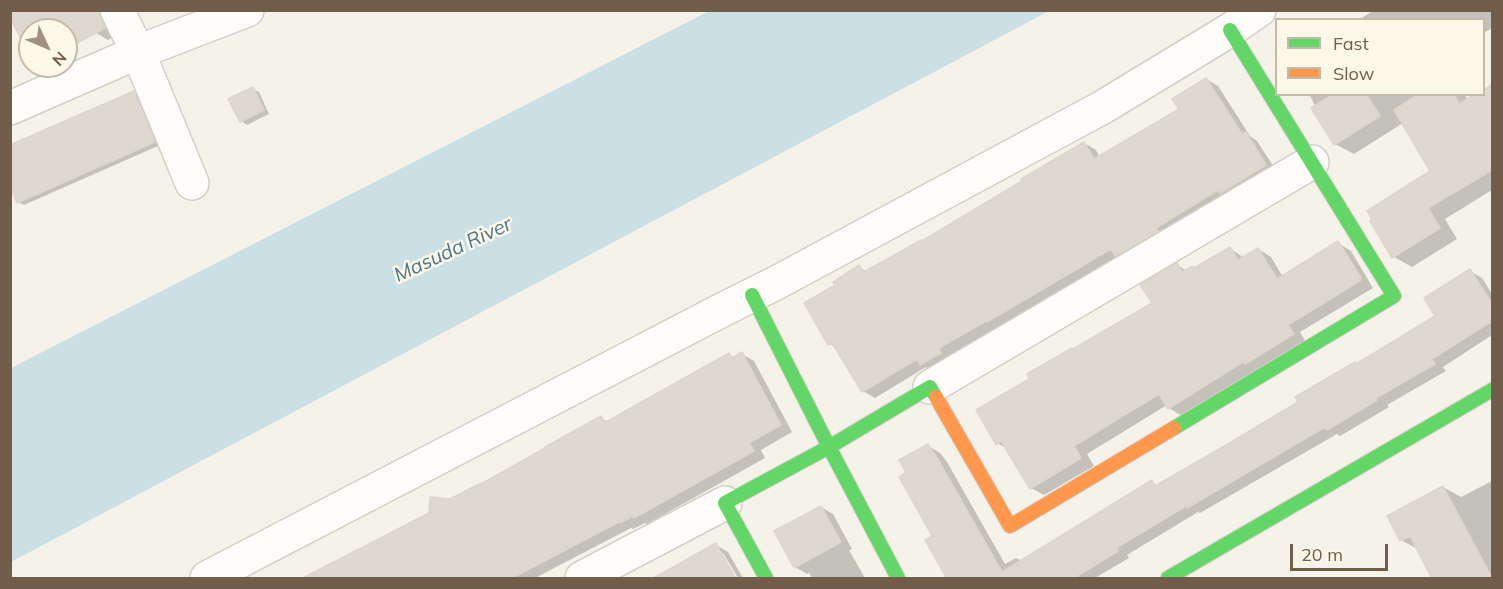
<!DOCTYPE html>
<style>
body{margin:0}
#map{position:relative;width:1503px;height:589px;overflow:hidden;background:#f5f2e9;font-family:Mulish,sans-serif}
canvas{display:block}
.frame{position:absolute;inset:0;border:12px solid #725d4a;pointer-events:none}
.legend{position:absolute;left:1275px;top:18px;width:210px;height:78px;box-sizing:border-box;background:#fef8e9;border:2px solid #c6baa9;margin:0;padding:8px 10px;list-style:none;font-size:18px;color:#725d4a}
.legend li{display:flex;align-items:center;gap:12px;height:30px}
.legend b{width:30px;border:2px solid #c6baa9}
.north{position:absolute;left:18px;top:18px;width:60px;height:60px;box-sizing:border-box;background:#fef8e9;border:2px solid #c6baa9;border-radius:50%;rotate:134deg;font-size:16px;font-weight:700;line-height:24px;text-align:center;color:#725d4a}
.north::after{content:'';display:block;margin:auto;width:21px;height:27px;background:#a09182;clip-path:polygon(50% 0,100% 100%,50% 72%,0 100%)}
.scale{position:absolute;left:1290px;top:544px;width:98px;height:27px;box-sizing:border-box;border:3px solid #725d4a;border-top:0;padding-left:8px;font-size:18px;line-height:21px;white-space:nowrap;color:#725d4a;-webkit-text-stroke:4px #fef8e9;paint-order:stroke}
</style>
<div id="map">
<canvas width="1503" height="589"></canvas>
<div class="frame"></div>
<ul class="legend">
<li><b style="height:8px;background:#63d668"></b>Fast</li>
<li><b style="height:8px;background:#ff974d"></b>Slow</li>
</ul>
<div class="north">N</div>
<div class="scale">20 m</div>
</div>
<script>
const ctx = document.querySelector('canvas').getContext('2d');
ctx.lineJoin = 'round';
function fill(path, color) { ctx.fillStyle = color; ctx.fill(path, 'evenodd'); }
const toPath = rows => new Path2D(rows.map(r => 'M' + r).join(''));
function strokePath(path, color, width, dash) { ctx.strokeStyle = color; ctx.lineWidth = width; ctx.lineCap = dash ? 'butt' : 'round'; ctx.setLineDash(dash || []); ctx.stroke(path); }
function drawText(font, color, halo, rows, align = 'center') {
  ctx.font = font + ' Mulish,sans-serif'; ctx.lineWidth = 5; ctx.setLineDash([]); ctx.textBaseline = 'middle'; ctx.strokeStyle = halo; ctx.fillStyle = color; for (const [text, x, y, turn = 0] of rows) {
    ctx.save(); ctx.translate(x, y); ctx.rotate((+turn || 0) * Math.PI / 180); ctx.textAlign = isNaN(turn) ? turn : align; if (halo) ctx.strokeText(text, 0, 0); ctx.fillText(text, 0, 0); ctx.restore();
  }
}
fill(toPath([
 [711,10,1049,11,11,562,11,368]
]), '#cbe0e5');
fill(toPath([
 [112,10,116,35,108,40,96,33,66,44,66,30,30,30,30,51,10,11],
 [1374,10,1492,10,1492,28,1484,33,1484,20,1359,20],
 [1206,79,1218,86,1250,136,1257,141,1277,172,950,355,952,360,933,371,926,367,875,398,863,391,837,348,830,344,837,285,859,267,868,272,922,243,1084,143,1096,150,1100,158,1181,110],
 [1492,86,1492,190,1445,219,1457,239,1412,267,1394,257,1432,171,1403,123,1354,154,1335,144,1309,94,1465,94,1468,100,1484,94,1484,91],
 [253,89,259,92,269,114,247,125,241,121],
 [134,93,140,96,160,145,24,205,18,202],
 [1338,243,1351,251,1373,288,1300,332,1306,342,1182,416,1169,408,1167,405,1087,454,1094,466,1044,495,1031,488,1009,450,997,443,1154,303,1177,265,1187,271,1193,267,1196,269,1230,248,1244,258,1258,249,1271,257,1283,277],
 [1470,271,1482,278,1492,294,1492,335,1443,367,1446,371,1387,405,1389,407,1340,436,1337,434,1200,513,1198,512,1127,555,1129,558,1095,578,1081,578,1075,575,975,572,934,536,908,473,928,446,940,453,947,462,1005,564,1016,558,1022,561,1152,482,1158,486,1300,402,1357,365,1437,317],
 [742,354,754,361,792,432,761,450,765,458,647,524,645,523,633,529,631,528,535,578,303,578,334,561,336,562,431,514,451,501,601,418,608,422,729,355,735,358],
 [1492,481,1492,578,1434,578,1419,550,1401,540,1443,487,1461,497],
 [821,507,833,514,852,549,849,550,865,578,812,578,809,573,807,574,795,567],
 [716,545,728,552,743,578,738,578,723,553,720,553]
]), '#0003');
const building = toPath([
 [10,10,99,10,100,18,105,28,66,49,66,30,30,30,30,56,10,18,10,10],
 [1206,78,1242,134,1246,132,1266,165,1220,193,1218,190,1156,228,1158,231,1115,256,1111,249,987,322,986,321,939,348,941,353,920,365,917,359,862,392,832,343,828,345,804,303,835,285,833,282,859,265,864,272,921,240,922,241,1022,181,1021,179,1084,142,1094,159,1179,109,1172,99,1206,78],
 [1492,84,1492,170,1428,208,1440,228,1392,258,1370,221,1372,220,1367,211,1430,171,1394,110,1419,94,1454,94,1459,104,1475,94,1484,94,1484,90,1492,84],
 [253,87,264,110,240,122,228,99,253,87],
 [134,91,155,142,17,203,10,188,10,145,134,91],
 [1334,94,1366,94,1380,116,1334,145,1311,108,1334,94],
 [1338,241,1361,278,1359,279,1361,280,1288,325,1294,334,1245,364,1243,362,1168,409,1159,394,1074,446,1081,458,1030,489,1001,441,996,445,976,410,1029,379,1027,374,1072,348,1073,349,1152,303,1140,285,1177,263,1182,272,1193,266,1194,268,1230,247,1238,260,1258,248,1277,279,1338,241],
 [1470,269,1492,304,1492,321,1432,359,1435,364,1376,398,1377,400,1327,430,1325,427,1187,508,1186,506,1116,548,1118,551,1072,579,947,579,925,540,932,536,899,477,906,472,899,460,928,444,934,454,935,454,1002,572,1152,480,1155,486,1221,448,1298,402,1295,397,1355,362,1356,364,1435,316,1424,298,1470,269],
 [742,352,781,425,749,443,754,451,634,518,633,516,620,523,619,522,510,579,301,579,429,513,430,497,450,499,481,483,481,484,545,448,545,447,601,416,604,423,729,353,732,358,742,352],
 [1443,486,1492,578,1492,579,1432,579,1410,536,1400,541,1387,516,1443,486],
 [821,506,841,542,794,568,774,531,821,506],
 [716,543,736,579,652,579,716,543]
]);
fill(building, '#dfd8ce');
strokePath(building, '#ded6cb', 1.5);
const street = toPath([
 [117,10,138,52,192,183],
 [10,108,138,52,247,10],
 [930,387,1312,162],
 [207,578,724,309,776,283,1103,107,1230,30,1259,10],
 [582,578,725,503]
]);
const fast = toPath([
 [752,295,829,447,898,578],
 [1174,428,1394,296,1230,30],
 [766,578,725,503,829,447,930,387,936,397],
 [1168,578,1492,390]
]);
const slow = toPath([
 [936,397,1010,526,1174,428]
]);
strokePath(street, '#d4cfc7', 36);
strokePath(fast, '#d5cfc7', 16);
strokePath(slow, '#d5cfc7', 16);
strokePath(street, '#fefdfc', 33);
strokePath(fast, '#63d668', 14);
strokePath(slow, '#ff974d', 14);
drawText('italic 20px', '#49788a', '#fef8e9', [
 ["Masuda River",453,250,-25]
]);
</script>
